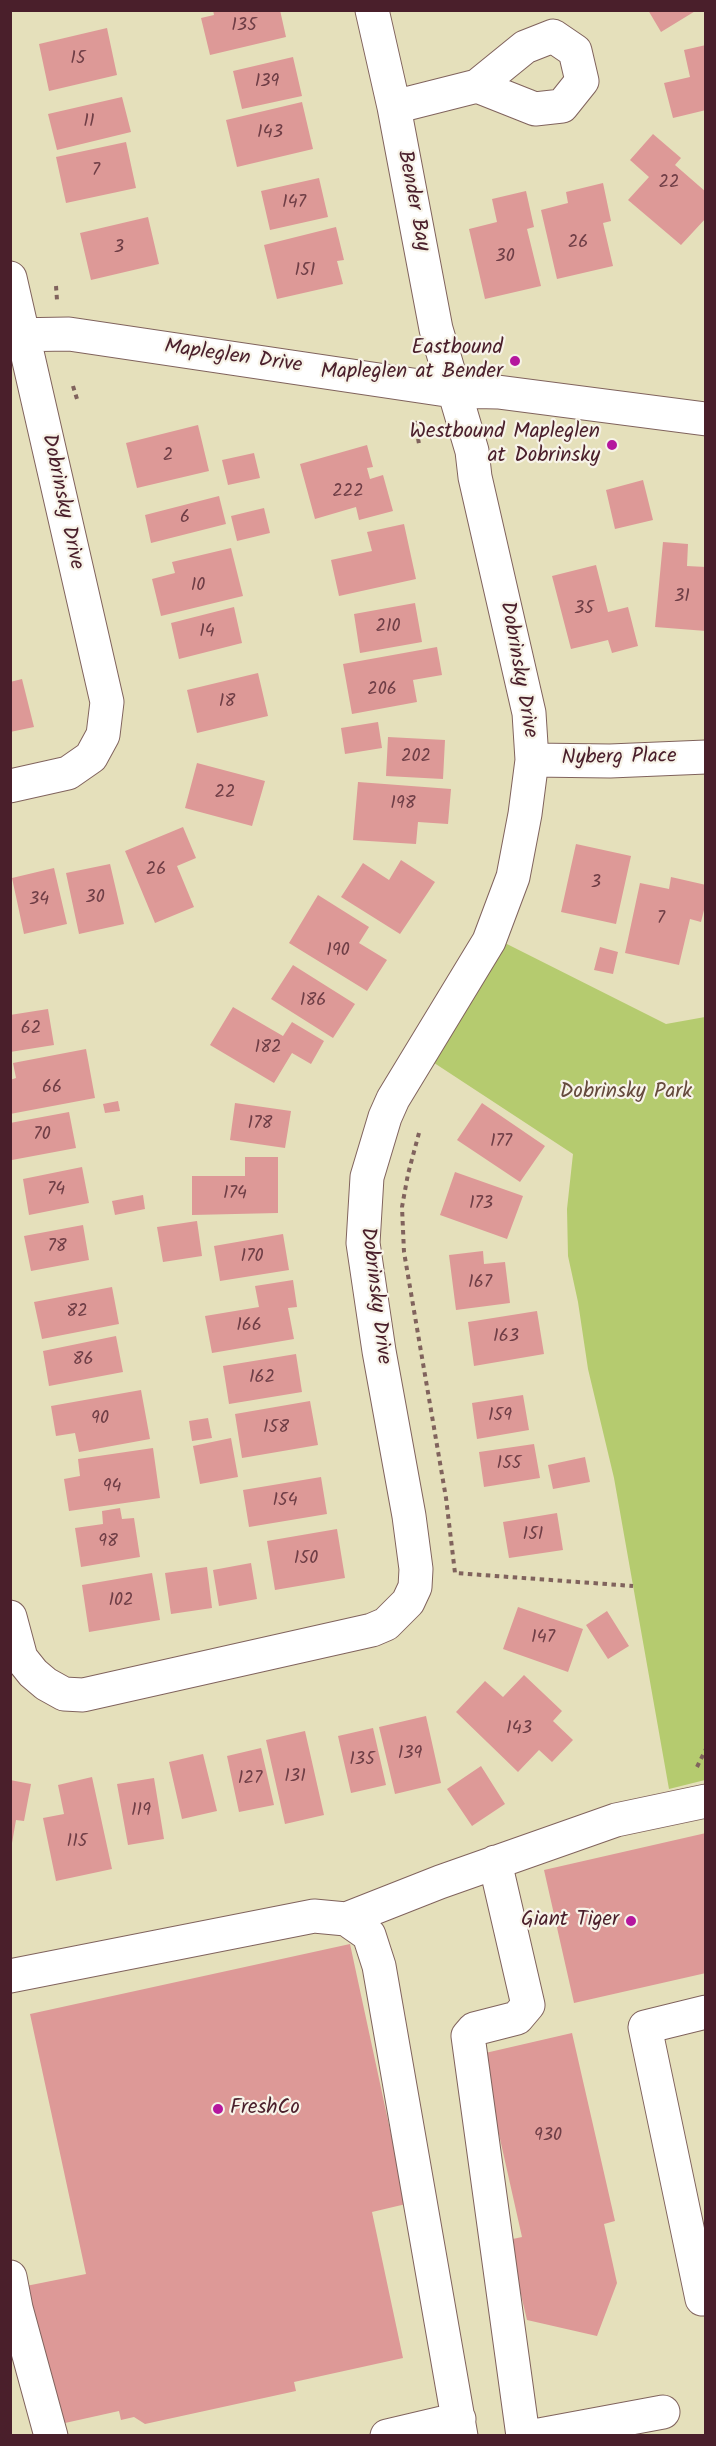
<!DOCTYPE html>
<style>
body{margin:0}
#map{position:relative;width:716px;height:2446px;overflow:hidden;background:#e5e0bb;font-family:Kalam,sans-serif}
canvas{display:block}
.frame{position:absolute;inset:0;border:12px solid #4a1f2b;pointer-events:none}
</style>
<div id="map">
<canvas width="716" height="2446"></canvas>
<div class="frame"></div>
</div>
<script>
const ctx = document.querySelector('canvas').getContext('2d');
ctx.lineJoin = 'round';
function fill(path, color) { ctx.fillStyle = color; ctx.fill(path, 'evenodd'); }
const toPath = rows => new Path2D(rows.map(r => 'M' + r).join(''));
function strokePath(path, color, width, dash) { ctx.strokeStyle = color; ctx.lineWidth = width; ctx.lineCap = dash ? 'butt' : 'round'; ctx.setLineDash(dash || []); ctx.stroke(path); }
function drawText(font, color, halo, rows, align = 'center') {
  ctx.font = font + ' Kalam,sans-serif'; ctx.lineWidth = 4.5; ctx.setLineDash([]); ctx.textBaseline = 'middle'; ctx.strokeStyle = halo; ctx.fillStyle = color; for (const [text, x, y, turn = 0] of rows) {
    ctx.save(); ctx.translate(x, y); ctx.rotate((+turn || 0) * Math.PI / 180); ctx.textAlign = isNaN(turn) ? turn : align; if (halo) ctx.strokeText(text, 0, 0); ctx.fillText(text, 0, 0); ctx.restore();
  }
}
fill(toPath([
 [491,936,666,1024,705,1017,705,1780,669,1789,614,1478,588,1369,578,1302,568,1256,567,1209,573,1154,419,1053]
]), '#b5cb6f');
fill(toPath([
 [213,10,280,10,286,37,210,55,201,18,214,15],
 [648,10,697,10,661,32],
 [107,28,117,75,49,91,39,44],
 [706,45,706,110,673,118,664,83,690,77,684,50],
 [293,57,302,96,242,109,233,71],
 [122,97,131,132,57,150,48,114],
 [302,102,313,149,237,167,226,120],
 [653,134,681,158,675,165,706,192,706,218,681,245,628,200,649,177,630,160],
 [126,142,136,188,66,203,56,157],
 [319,178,328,217,270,230,261,191],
 [603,183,611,221,603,223,613,266,557,279,541,210,568,203,566,192],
 [526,191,534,227,527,229,541,286,485,299,469,229,497,222,492,199],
 [148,217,159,264,91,280,80,233],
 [336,227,344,260,337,261,343,284,277,299,264,245],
 [198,425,209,471,137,488,126,443],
 [367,445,373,467,367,468,370,479,383,475,393,511,359,520,356,507,315,519,300,464],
 [254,453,260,478,228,485,222,460],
 [643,480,653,520,615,529,606,490],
 [219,496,226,524,151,543,145,515],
 [264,508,270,533,237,541,231,516],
 [404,524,416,579,339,596,331,560,372,551,367,532],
 [663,542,688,544,687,566,706,567,706,631,655,627],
 [231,548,243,596,161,616,152,579,175,573,172,562],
 [596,565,608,612,628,607,638,646,612,653,608,640,571,649,552,576],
 [415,603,422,642,360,653,354,614],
 [234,607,242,643,179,659,171,623],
 [437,647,442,675,413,680,417,702,352,714,343,664],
 [258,673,268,716,197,733,187,690],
 [22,679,34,727,10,732,10,682],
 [378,722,382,748,345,754,341,728],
 [388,737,445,740,443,779,386,776],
 [197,763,265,781,252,826,185,808],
 [358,782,451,789,448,824,418,822,416,844,353,840],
 [183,827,196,858,177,866,194,907,155,923,125,851],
 [576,844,631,856,616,924,561,912],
 [401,860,435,882,400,934,341,897,363,863,389,880],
 [110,864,124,924,79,934,66,873],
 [54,868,67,924,24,934,12,878],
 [671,877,706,885,706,902,701,922,690,919,679,965,625,953,640,883,669,889],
 [318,895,369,927,359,943,387,960,367,991,289,943],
 [600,947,618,952,613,974,594,970],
 [293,965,355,1004,333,1038,271,999],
 [233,1007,283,1036,292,1022,324,1041,311,1064,292,1053,274,1083,210,1045],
 [48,1009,54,1045,10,1052,10,1015],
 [86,1049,95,1098,10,1114,10,1080,16,1078,13,1063],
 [118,1101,120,1111,105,1113,103,1104],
 [235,1103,291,1111,285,1148,230,1140],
 [482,1103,545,1146,520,1182,457,1140],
 [69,1112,76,1148,12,1160,10,1123],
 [245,1157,278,1157,278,1213,192,1215,192,1176,245,1176],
 [82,1167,89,1203,29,1215,23,1179],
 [455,1172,523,1196,507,1239,440,1215],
 [143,1195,145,1209,115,1215,112,1201],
 [197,1221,202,1256,163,1262,157,1227],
 [83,1225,89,1260,31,1271,24,1236],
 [283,1234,289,1270,220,1281,214,1246],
 [483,1251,484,1264,505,1262,510,1303,456,1310,449,1255],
 [293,1280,297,1307,288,1308,294,1339,212,1353,205,1316,259,1307,255,1286],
 [112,1287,119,1324,42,1339,34,1302],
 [537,1311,544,1354,474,1366,468,1322],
 [116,1336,123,1372,49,1386,43,1351],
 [296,1354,302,1392,229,1404,223,1366],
 [141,1390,150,1439,79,1452,75,1433,56,1436,51,1406],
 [523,1395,529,1430,477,1439,472,1403],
 [310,1401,318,1445,242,1458,235,1414],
 [208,1418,212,1438,192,1441,189,1421],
 [231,1438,238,1477,200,1484,193,1446],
 [534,1444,540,1478,484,1487,479,1452],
 [153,1448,160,1498,69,1511,64,1479,80,1476,78,1459],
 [585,1457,590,1482,553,1489,548,1465],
 [321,1477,327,1514,249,1527,243,1490],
 [120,1508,122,1519,134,1518,140,1557,81,1567,75,1528,103,1524,102,1511],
 [557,1513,563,1550,509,1558,503,1522],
 [337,1529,345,1578,275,1590,267,1541],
 [251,1563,257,1599,219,1606,213,1570],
 [207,1567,212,1608,171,1614,165,1573],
 [152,1573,160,1620,89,1632,82,1585],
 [518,1607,583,1629,568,1672,503,1649],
 [607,1611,629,1646,608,1659,586,1625],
 [524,1675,562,1711,553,1721,573,1740,552,1762,539,1750,518,1772,456,1712,485,1681,503,1697],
 [426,1716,441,1783,395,1794,379,1727],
 [373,1728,386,1785,351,1793,338,1736],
 [305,1731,324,1815,285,1824,266,1740],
 [261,1748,274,1805,239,1812,227,1756],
 [203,1754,217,1811,182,1819,169,1762],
 [481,1766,505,1804,472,1826,447,1789],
 [92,1777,112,1869,56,1881,43,1818,64,1814,58,1785],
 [154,1778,164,1839,128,1845,117,1784],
 [10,1780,31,1784,24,1821,16,1820,12,1843],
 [706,1833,706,1973,574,2003,544,1870],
 [350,1944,406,2204,372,2212,403,2358,294,2382,296,2391,145,2424,134,2417,121,2420,119,2411,56,2425,26,2286,86,2274,30,2014],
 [572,2033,615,2221,604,2224,617,2283,597,2336,527,2320,508,2240,522,2237,481,2054]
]), '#dd9997');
const minor = toPath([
 [394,107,477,86,535,109,562,106,582,81,575,51,553,36,525,47,477,86],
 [10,278,107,702,103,735,91,757,68,773,10,786],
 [10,335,69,334,453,391,498,392,706,419],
 [532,760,610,761,706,757],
 [10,1617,21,1658,33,1673,46,1684,64,1694,83,1695,372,1630,386,1624,408,1602,415,1587,416,1569,409,1516,379,1351,363,1243,367,1177,385,1117,393,1099,489,941,513,877,525,814,532,760,529,713,475,477,472,451,436,329,394,107,372,10],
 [495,1862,528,2005,517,2018,474,2029,468,2036,523,2436],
 [346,1919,440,1882,616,1820,706,1801],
 [10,1976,314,1916,346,1919,369,1935,379,1966,461,2436],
 [10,2277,16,2308,10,2309],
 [702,2299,645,2027,706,2012],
 [16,2308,51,2436],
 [387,2436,459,2419],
 [534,2436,663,2412]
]);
strokePath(minor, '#80635d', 35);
strokePath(toPath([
 [56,286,57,300],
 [73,386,77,399],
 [415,421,419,444],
 [419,1133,408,1174,402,1207,404,1252,446,1498,455,1573,633,1586],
 [697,1767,706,1749]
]), '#80635d', 4, [4.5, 4.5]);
strokePath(minor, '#fff', 33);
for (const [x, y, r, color] of [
 [515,361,6,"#b5179e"],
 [612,445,6,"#b5179e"],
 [631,1921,6,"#b5179e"],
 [218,2109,6,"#b5179e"]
]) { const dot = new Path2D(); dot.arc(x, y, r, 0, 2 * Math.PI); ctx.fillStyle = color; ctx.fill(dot); strokePath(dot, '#f7f3e8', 2); }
drawText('18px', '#6f3e46', null, [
 ["135",244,27],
 ["15",78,60],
 ["139",267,83],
 ["11",89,123],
 ["143",270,134],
 ["7",96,172],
 ["22",669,184],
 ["147",294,204],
 ["26",578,244],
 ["3",119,249],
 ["30",505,258],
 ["151",305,272],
 ["2",168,457],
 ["222",348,493],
 ["6",185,519],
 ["10",198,587],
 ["31",682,598],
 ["35",584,610],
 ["210",388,628],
 ["14",207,633],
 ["206",382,691],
 ["18",227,703],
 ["202",416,758],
 ["22",225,794],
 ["198",403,805],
 ["26",156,871],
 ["3",596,884],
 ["30",95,899],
 ["34",39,901],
 ["7",661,920],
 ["190",338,952],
 ["186",313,1002],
 ["62",31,1030],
 ["182",268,1049],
 ["66",52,1089],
 ["178",260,1125],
 ["70",42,1136],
 ["177",501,1143],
 ["74",56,1191],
 ["174",235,1195],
 ["173",481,1205],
 ["78",57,1248],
 ["170",252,1258],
 ["167",480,1284],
 ["82",77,1313],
 ["166",249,1327],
 ["163",506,1338],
 ["86",83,1361],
 ["162",262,1379],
 ["159",500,1417],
 ["90",100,1420],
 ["158",276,1429],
 ["155",509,1465],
 ["94",112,1488],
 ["154",285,1502],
 ["151",533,1536],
 ["98",108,1543],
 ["150",306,1560],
 ["102",121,1602],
 ["147",543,1639],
 ["143",519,1730],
 ["139",410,1755],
 ["135",362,1761],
 ["131",295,1778],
 ["127",250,1780],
 ["119",141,1812],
 ["115",77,1843],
 ["930",548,2137]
]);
drawText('21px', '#4a1f2b', '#f7f3e8', [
 ["Bender Bay",412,201,79],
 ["Mapleglen Drive",233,358,8],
 ["Dobrinsky Drive",61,502,78],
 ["Dobrinsky Drive",517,670,80],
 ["Nyberg Place",619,759,-1],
 ["Dobrinsky Drive",374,1296,83]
]);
drawText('21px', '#4a1f2b', '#f7f3e8', [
 ["Eastbound",503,349],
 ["Mapleglen at Bender",503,373],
 ["Westbound Mapleglen",600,433],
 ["at Dobrinsky",600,457],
 ["Giant Tiger",619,1921],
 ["FreshCo",230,2109,"left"]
], 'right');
drawText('21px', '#654a3c', '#f7f3e8', [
 ["Dobrinsky Park",626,1093]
]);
</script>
